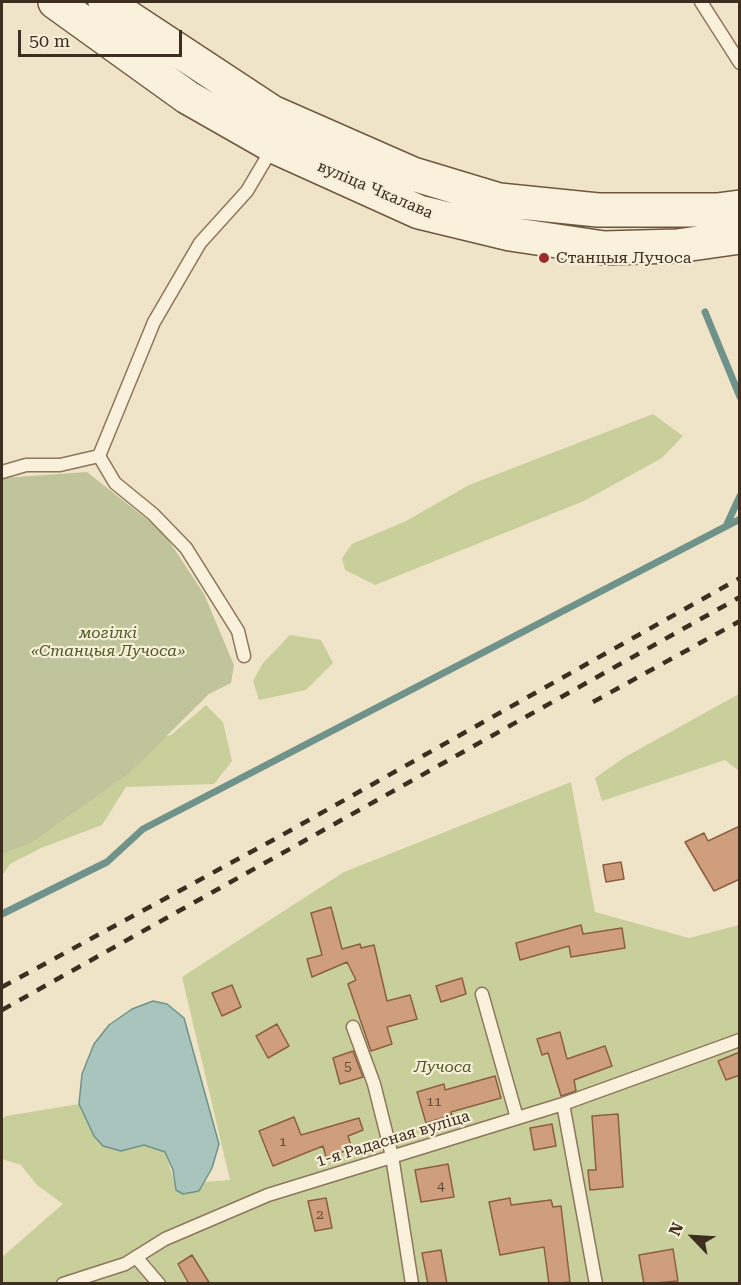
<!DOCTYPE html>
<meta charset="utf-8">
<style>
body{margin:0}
#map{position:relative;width:741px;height:1285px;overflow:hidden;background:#f0e4c8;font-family:"Roboto Serif",serif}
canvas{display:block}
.frame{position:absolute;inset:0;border:3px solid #3d2e20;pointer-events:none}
.north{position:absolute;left:663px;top:1207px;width:60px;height:60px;-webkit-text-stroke:4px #f7eed8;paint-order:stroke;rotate:295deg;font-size:16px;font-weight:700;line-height:24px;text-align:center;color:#3d2e20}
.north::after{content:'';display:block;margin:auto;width:21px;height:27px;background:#3d2e20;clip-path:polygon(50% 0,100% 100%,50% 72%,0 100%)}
.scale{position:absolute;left:18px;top:30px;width:164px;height:27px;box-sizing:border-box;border:3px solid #3d2e20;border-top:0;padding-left:8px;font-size:18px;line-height:21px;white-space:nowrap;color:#3d2e20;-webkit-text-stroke:4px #f7eed8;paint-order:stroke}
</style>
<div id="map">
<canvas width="741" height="1285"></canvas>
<div class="frame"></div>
<div class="north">N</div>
<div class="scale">50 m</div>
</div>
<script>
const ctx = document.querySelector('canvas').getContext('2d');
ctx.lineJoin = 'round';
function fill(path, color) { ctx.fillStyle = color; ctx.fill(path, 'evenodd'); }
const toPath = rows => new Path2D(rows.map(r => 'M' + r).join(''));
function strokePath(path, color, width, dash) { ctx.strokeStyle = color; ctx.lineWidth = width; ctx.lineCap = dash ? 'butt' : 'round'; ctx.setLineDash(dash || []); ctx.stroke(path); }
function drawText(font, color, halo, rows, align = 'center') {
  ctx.font = font + ' "Roboto Serif",serif'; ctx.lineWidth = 4.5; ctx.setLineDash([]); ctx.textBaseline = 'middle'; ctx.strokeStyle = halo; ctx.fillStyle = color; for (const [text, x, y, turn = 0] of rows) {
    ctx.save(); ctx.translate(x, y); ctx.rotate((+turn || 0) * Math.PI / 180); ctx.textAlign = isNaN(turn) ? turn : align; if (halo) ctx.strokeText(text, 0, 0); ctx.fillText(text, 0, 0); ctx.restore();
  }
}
fill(toPath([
 [653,414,683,436,662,458,584,501,375,585,345,570,342,558,352,544,406,521,469,485],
 [290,635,321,640,333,663,306,690,259,700,253,681,263,663],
 [739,694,739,771,725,760,602,801,595,778,625,757],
 [206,705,223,722,232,761,214,784,126,787,102,825,41,848,10,864,2,876,2,844,102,754,171,735],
 [571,782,595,912,689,938,739,925,739,1283,2,1283,2,1257,63,1204,37,1185,21,1165,2,1159,2,1119,6,1116,79,1104,94,1136,121,1151,144,1145,165,1152,175,1184,230,1180,182,977,344,872]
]), '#c9cf9b');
fill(toPath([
 [87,472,163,532,204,594,234,665,231,683,209,694,128,774,32,842,2,854,2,478]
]), '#bfc49a');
const water = toPath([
 [153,1001,167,1004,184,1018,219,1144,212,1168,199,1191,183,1194,176,1190,173,1170,165,1152,144,1145,121,1151,103,1146,94,1136,79,1104,82,1074,94,1044,109,1025,132,1009,153,1001]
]);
fill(water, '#a9c4bc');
strokePath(water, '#6f938a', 1.5);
strokePath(toPath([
 [705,312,740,397],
 [727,524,740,496],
 [2,914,107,862,143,829,740,519]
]), '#6f938a', 7);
const building = toPath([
 [740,826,740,879,714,891,685,842,704,833,708,841,740,826],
 [621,862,624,879,606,882,603,865,621,862],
 [331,907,342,949,360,944,361,948,374,945,387,1001,410,995,417,1019,387,1027,392,1044,371,1051,348,984,356,980,347,962,312,977,307,959,322,955,311,913,331,907],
 [581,925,583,934,622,928,625,948,571,957,569,946,520,960,516,943,581,925],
 [462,978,466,994,441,1002,436,986,462,978],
 [232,985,241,1007,222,1016,212,993,232,985],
 [277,1024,289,1046,268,1058,256,1036,277,1024],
 [560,1032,567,1059,605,1046,612,1066,574,1080,576,1091,561,1096,548,1053,542,1055,537,1039,560,1032],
 [353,1051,363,1077,340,1084,333,1058,353,1051],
 [740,1052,740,1075,726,1080,718,1061,740,1052],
 [495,1076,501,1098,451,1112,452,1115,426,1123,417,1092,444,1084,445,1090,495,1076],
 [618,1114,623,1187,590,1190,588,1170,596,1170,592,1116,618,1114],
 [294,1117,301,1135,359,1118,363,1130,348,1136,352,1149,326,1157,323,1146,273,1166,259,1131,294,1117],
 [552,1124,556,1146,534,1150,530,1128,552,1124],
 [448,1164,454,1197,421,1202,415,1170,448,1164],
 [326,1198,332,1228,315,1231,308,1201,326,1198],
 [510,1198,511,1205,551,1200,553,1207,561,1206,570,1282,549,1284,544,1247,500,1255,489,1202,510,1198],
 [673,1249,678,1281,644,1284,639,1255,673,1249],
 [441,1250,447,1284,428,1284,422,1253,441,1250],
 [192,1255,210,1284,189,1284,178,1264,192,1255]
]);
fill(building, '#cf9f7d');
strokePath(building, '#8d5f41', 1.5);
const service = toPath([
 [701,2,740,63],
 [99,456,154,322,200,243,247,191,273,147],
 [2,472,26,465,60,465,99,456,115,483,153,514,186,548,238,631,244,656],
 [482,994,517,1118],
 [353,1027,374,1084,392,1156,412,1284],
 [563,1104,596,1284],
 [136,1257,159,1284],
 [63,1284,125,1264,165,1239,268,1195,563,1104,740,1040]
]);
const secondary = toPath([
 [55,2,187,97,273,146,419,212,510,234,604,248,677,246,740,237],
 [105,2,272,112,413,174,499,200,598,210,717,210,740,207]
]);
strokePath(service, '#8d765c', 15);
strokePath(secondary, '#6f573f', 36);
strokePath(service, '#faf1dc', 12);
strokePath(secondary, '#faf1dc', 33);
strokePath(toPath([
 [593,702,740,621],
 [2,987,275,839,740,578],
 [2,1010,740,597]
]), '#3d2e20', 4.5, [10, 10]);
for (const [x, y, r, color] of [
 [544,258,6,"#9e2a2b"]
]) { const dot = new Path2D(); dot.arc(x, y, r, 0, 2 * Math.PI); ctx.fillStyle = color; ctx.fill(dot); strokePath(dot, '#f7eed8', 2); }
drawText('14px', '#624a37', null, [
 ["5",348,1067],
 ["11",434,1102],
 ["1",283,1142],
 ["4",441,1186],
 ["2",320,1215]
]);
drawText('16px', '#3d2e20', '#f7eed8', [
 ["вуліца Чкалава",375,190,23],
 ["1-я Радасная вуліца",393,1139,-17]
]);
drawText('16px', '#3d2e20', '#f7eed8', [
 ["Станцыя Лучоса",556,258]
], 'left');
drawText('italic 16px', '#4d5a26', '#f7eed8', [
 ["могілкі",108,633],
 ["«Станцыя Лучоса»",108,651],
 ["Лучоса",443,1067]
]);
</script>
